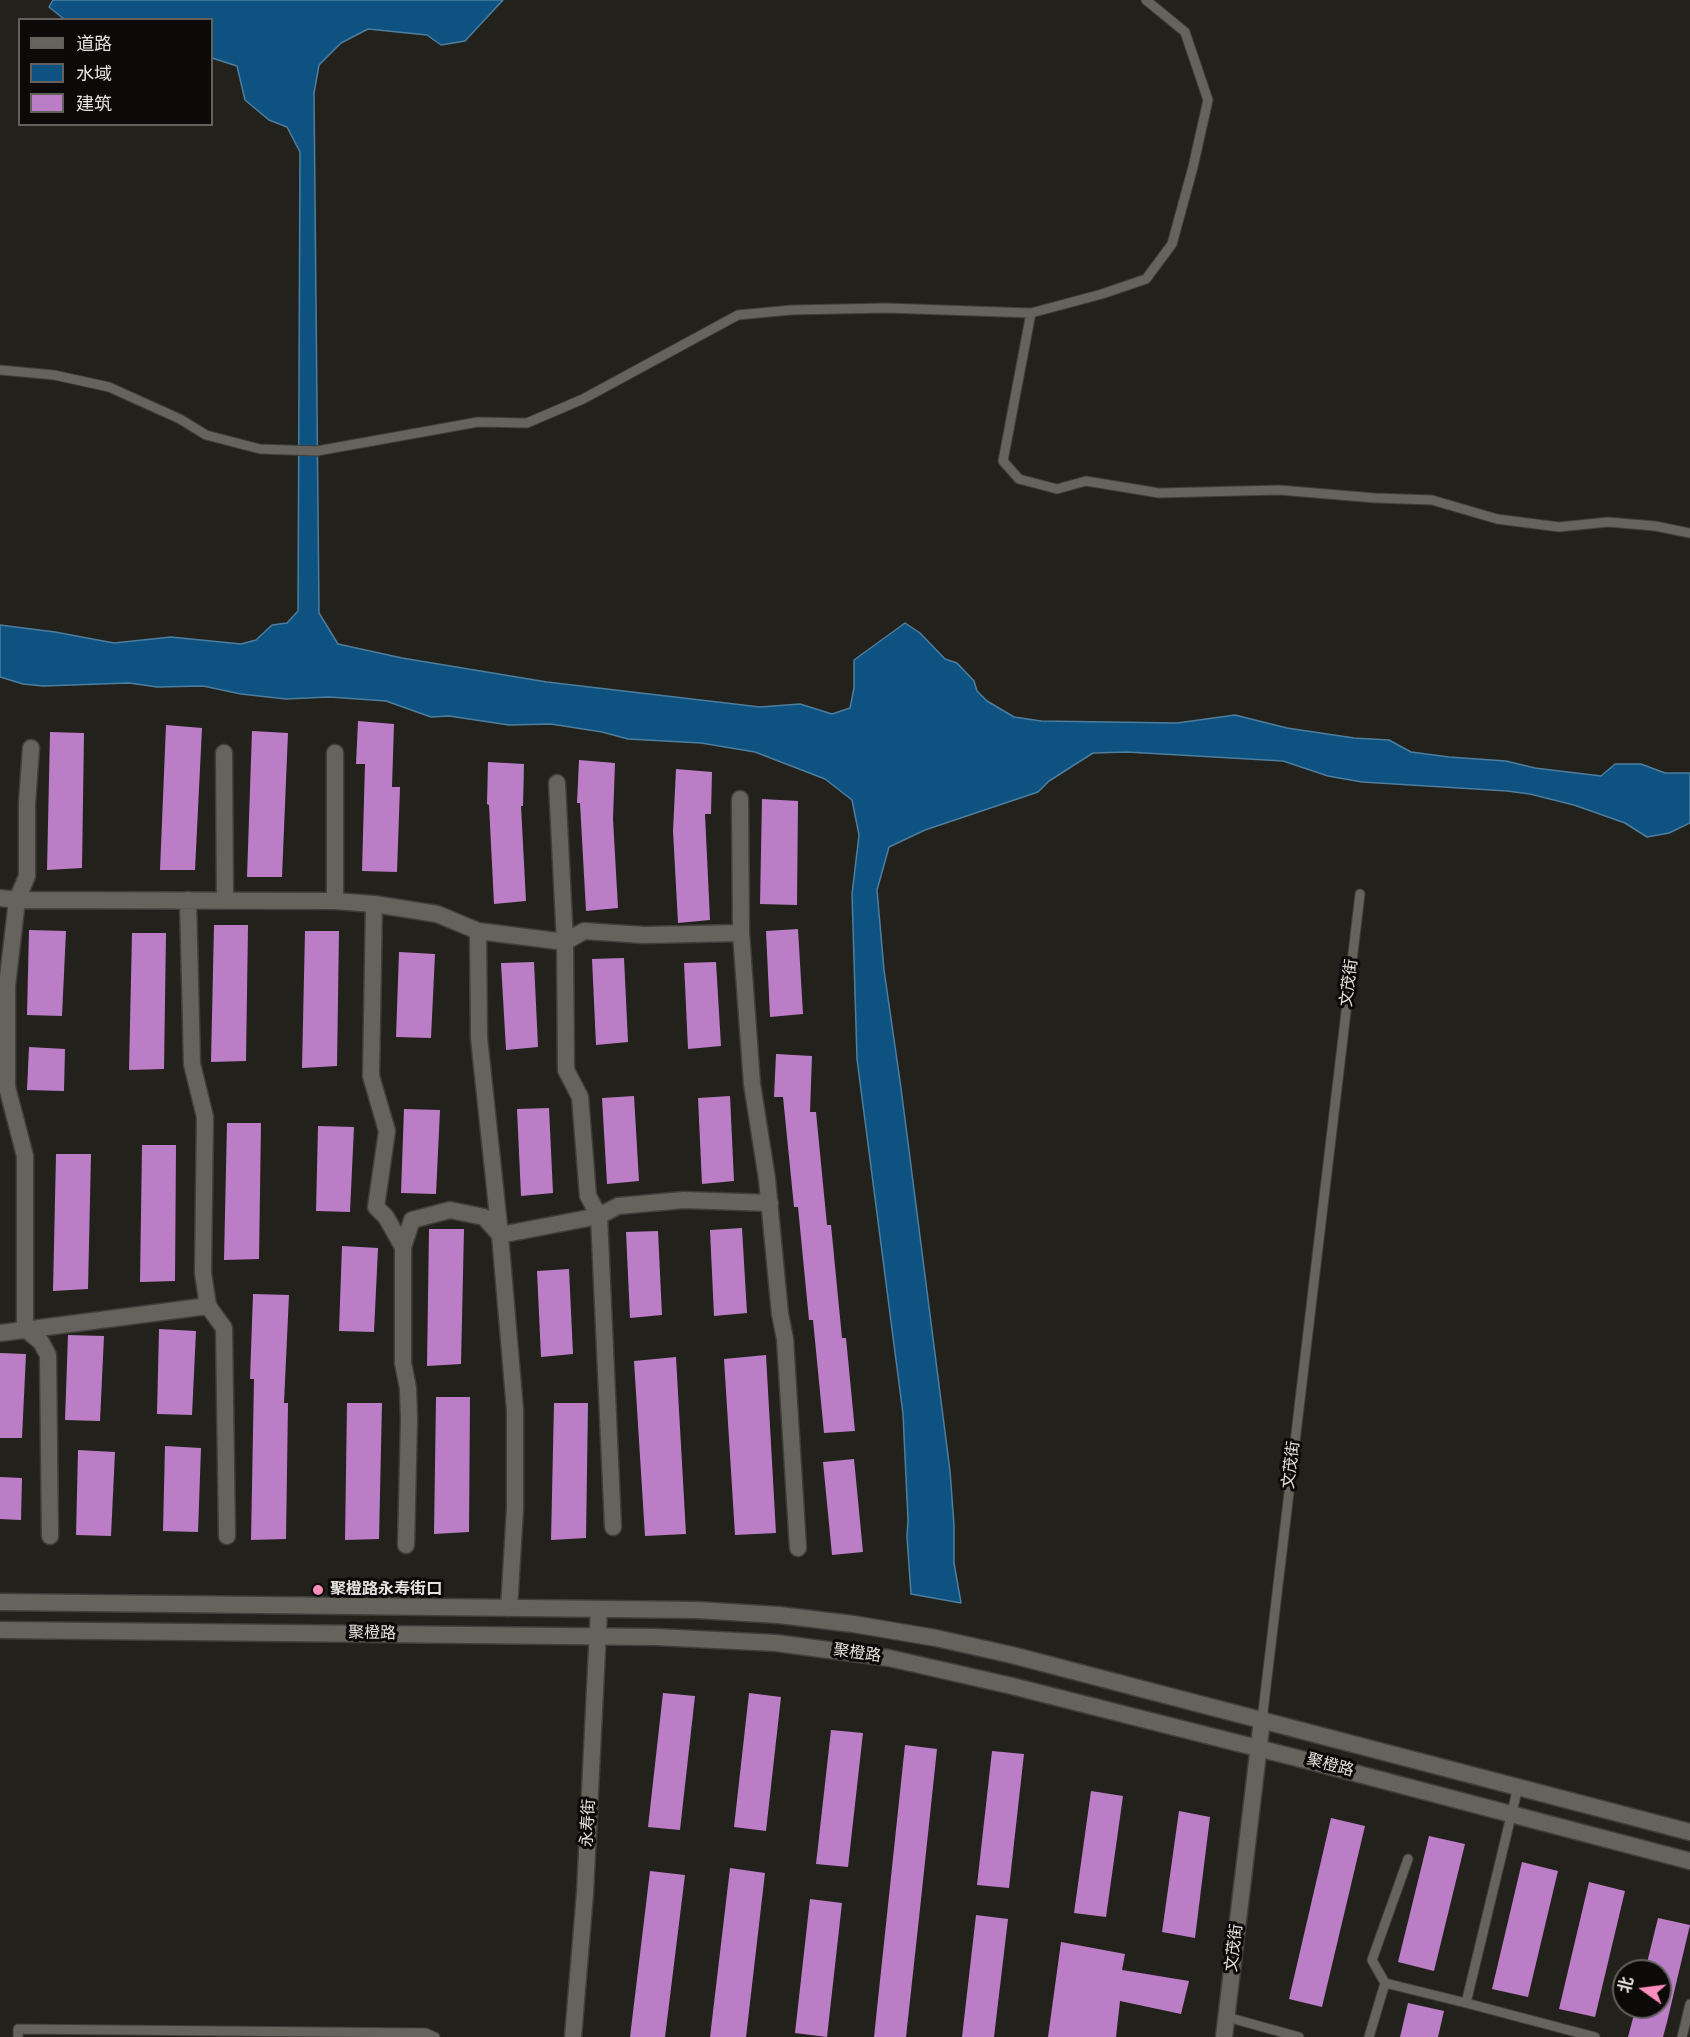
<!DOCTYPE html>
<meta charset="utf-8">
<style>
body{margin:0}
#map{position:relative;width:1690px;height:2037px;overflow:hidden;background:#23211b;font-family:Jost,"Noto Sans SC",sans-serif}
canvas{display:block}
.legend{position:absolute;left:18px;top:18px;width:195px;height:108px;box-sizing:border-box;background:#0b0a08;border:2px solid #62615e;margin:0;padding:8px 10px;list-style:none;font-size:18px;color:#e5e3df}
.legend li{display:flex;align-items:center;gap:12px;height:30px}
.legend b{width:30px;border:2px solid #62615e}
.north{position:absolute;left:1612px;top:1959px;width:60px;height:60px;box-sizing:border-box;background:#0b0a08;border:2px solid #62615e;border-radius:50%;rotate:284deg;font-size:16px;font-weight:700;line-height:24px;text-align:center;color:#e5e3df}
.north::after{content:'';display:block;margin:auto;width:21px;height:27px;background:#fe8ebc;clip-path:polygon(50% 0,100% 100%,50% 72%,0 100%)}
</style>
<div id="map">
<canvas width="1690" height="2037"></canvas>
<ul class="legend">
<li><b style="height:8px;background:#65635c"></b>道路</li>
<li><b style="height:16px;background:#0e5282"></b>水域</li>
<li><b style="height:16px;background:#bc7dc7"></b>建筑</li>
</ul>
<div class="north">北</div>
</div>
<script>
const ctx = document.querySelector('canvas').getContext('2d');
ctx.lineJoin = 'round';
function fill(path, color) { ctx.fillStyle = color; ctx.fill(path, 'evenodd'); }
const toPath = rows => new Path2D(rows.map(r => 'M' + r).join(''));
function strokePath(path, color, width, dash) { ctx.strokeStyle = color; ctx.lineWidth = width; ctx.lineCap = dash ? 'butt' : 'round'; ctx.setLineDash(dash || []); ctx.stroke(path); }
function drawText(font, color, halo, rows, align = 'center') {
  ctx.font = font + ' Jost,"Noto Sans SC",sans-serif'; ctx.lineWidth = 6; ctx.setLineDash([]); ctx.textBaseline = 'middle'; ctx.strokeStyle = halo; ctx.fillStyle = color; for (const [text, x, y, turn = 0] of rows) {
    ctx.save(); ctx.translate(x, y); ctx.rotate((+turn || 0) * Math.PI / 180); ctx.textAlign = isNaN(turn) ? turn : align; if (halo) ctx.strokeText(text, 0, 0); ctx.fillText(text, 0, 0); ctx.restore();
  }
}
const water = toPath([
 [53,0,503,0,465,41,441,45,427,35,368,29,341,43,319,65,314,93,319,613,338,644,402,658,547,682,760,707,800,704,832,714,850,708,854,688,854,660,905,623,920,633,945,659,957,663,974,681,977,691,987,701,1014,717,1041,721,1177,723,1235,715,1287,728,1354,738,1389,740,1411,752,1449,757,1506,761,1535,768,1601,776,1615,764,1641,764,1665,773,1690,773,1690,823,1669,833,1647,837,1625,823,1574,805,1530,794,1507,791,1362,782,1328,776,1283,761,1127,752,1093,753,1049,781,1038,792,925,830,889,847,877,890,884,970,901,1088,950,1471,954,1525,954,1563,961,1603,911,1594,907,1537,908,1520,903,1414,857,1059,852,894,859,835,852,800,825,779,755,752,701,743,628,739,602,732,551,724,509,725,449,716,431,717,386,701,329,697,286,699,241,694,203,686,157,687,129,683,43,686,23,684,0,677,0,625,55,632,114,643,171,637,241,644,256,640,272,625,287,623,298,611,300,152,287,127,269,120,245,100,237,66,212,58,212,20,64,19,49,7,53,0]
]);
fill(water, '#0e5282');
strokePath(water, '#4e7e9e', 1.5);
fill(toPath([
 [358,721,394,724,392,787,400,787,397,872,362,871,365,764,356,764],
 [166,725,202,728,195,870,160,870],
 [252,731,288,733,282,877,247,877],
 [50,732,84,733,82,868,47,870],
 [579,760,615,763,613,819,618,908,586,911,580,803,577,803],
 [488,762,524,764,523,806,521,806,526,901,494,904,489,805,487,804],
 [676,769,712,772,711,814,705,814,710,920,678,923,673,831],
 [762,799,798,801,797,905,760,904],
 [214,925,248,925,246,1061,211,1062],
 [798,929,803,1014,770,1017,766,931],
 [29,930,66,931,62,1016,27,1015],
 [305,931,339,931,337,1066,302,1068],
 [132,933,166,933,164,1069,129,1070],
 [399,952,435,954,431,1038,396,1037],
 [624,958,628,1042,596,1045,592,959],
 [534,962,538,1047,506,1050,501,963],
 [716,962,721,1046,688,1049,684,963],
 [29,1047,65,1049,64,1091,27,1090],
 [776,1054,812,1056,810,1112,816,1112,827,1225,831,1225,842,1338,846,1338,855,1431,824,1433,813,1320,809,1320,798,1207,794,1207,783,1097,774,1097],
 [634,1096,639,1181,607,1184,602,1098],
 [730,1096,734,1181,702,1184,698,1098],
 [549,1108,553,1193,521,1196,517,1109],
 [404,1109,440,1110,436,1194,401,1193],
 [227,1123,261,1123,259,1259,224,1260],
 [318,1126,354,1127,350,1212,316,1211],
 [142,1145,176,1145,175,1281,140,1282],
 [56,1154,91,1154,88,1289,53,1291],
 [742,1228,747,1313,714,1316,710,1230],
 [429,1229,464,1229,461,1364,427,1366],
 [658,1231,662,1315,630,1318,626,1232],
 [342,1246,378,1248,374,1332,339,1331],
 [569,1269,573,1354,541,1357,537,1271],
 [253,1294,289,1295,284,1403,288,1403,286,1539,251,1540,254,1379,250,1379],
 [159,1329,196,1331,192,1415,157,1414],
 [68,1335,104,1336,100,1421,65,1420],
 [0,1353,26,1354,22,1438,0,1438],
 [766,1355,776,1533,735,1535,724,1359],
 [676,1357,686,1534,645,1536,634,1361],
 [436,1397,470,1397,469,1532,434,1534],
 [347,1403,382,1403,379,1539,345,1540],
 [554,1403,588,1403,586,1538,551,1540],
 [165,1446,201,1448,198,1532,163,1531],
 [78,1450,115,1452,111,1536,76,1535],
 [854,1459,863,1552,832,1555,823,1462],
 [0,1477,22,1478,21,1520,0,1519],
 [663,1693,695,1696,680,1830,648,1827],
 [749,1693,781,1697,766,1831,734,1827],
 [831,1730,863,1733,848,1867,816,1864],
 [905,1745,937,1749,920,1909,906,2037,874,2037],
 [992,1751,1024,1754,1009,1888,977,1885],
 [1091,1791,1123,1796,1106,1917,1074,1913],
 [1179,1811,1210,1817,1195,1938,1162,1932],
 [1331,1818,1365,1826,1322,2007,1289,1999],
 [1429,1836,1465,1844,1434,1971,1398,1962],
 [1522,1862,1558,1871,1528,1997,1492,1989],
 [730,1868,765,1873,746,2037,710,2037],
 [650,1871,685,1875,665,2037,630,2037],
 [1589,1882,1625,1891,1595,2017,1559,2009],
 [810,1899,842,1903,827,2037,795,2033],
 [976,1915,1008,1919,994,2037,962,2037],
 [1658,1918,1690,1925,1667,2022,1663,2037,1628,2037,1636,2007,1660,2007,1660,1971,1645,1971],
 [1061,1942,1125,1954,1122,1970,1189,1981,1181,2014,1120,2001,1116,2037,1048,2037],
 [1408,2003,1444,2011,1438,2037,1400,2037]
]), '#bc7dc7');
const service = toPath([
 [1031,313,1003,461,1019,479,1057,489,1086,481,1159,493,1279,490,1375,498,1432,500,1497,519,1559,527,1608,522,1655,526,1690,533],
 [0,370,54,375,109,387,180,419,206,435,260,449,317,451,478,422,527,423,583,399,738,315,791,310,886,308,1031,313,1102,294,1146,279,1172,244,1193,167,1208,100,1185,32,1146,0],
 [1262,1720,1360,894],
 [1385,1983,1466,2003,1518,1787],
 [1466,2003,1595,2037],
 [1227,2017,1299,2037],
 [18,2037,18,2029,426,2033,435,2037],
 [1369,2037,1385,1983,1372,1960,1408,1859],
 [1682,2037,1690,2004]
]);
const minor = toPath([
 [31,748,27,803,27,876,17,900,7,986,7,1087,25,1156,25,1329,41,1342,48,1355,50,1536],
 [224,753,225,900],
 [557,783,565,942,566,1070,580,1097,588,1196,599,1216,613,1527],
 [740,799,741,933,752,1084,767,1179,780,1314,785,1339,798,1548],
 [0,898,17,900,335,901,374,904,437,914,478,931,479,1038,500,1235,515,1410,515,1509,509,1608],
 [188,900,192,1064,205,1117,203,1273,208,1306,224,1328,227,1536],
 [335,901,335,753],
 [374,904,371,1076,387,1131,376,1207,386,1217,403,1247,403,1363,408,1388,409,1420,406,1545],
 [478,931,565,942,584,931,644,935,741,933],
 [403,1247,412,1220,450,1210,484,1217,500,1235,599,1216,618,1206,684,1200,770,1203],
 [0,1333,208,1306],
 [573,2037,585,1893,599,1609],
 [1224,2037,1262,1720]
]);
const tertiary = toPath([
 [0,1602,696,1610,779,1615,853,1624,936,1638,1012,1655,1690,1832],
 [0,1630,656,1637,776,1643,889,1658,1012,1686,1309,1761,1690,1861]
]);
strokePath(service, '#403e3a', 11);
strokePath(minor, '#403e3a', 19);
strokePath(tertiary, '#403e3a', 19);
strokePath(service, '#65635c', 9);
strokePath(minor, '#65635c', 16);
strokePath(tertiary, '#65635c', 16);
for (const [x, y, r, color] of [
 [318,1590,6,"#fe8ebc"]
]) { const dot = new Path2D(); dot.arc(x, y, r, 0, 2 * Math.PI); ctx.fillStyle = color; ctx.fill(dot); strokePath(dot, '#0b0a08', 2); }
drawText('16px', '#e5e3df', '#0b0a08', [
 ["文茂街",1350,983,-83],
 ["文茂街",1292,1465,-83],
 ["聚橙路",372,1634,1],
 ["聚橙路",857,1654,8],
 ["聚橙路",1330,1766,15],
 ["永寿街",589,1823,-87],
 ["文茂街",1235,1948,-83]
]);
drawText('bold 16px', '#e5e3df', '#0b0a08', [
 ["聚橙路永寿街口",330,1590]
], 'left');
</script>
